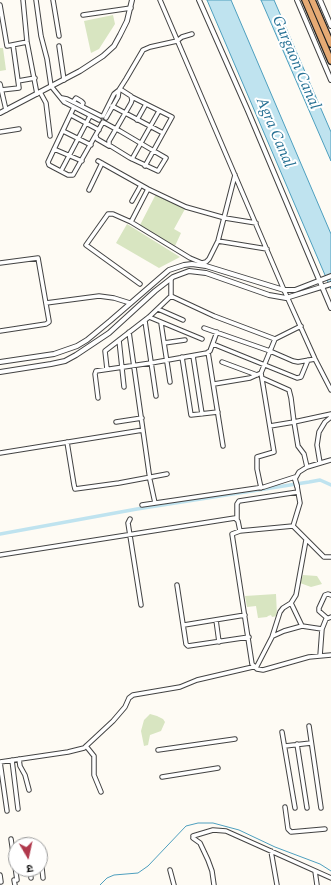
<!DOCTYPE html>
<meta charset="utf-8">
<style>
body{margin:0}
#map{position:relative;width:331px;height:885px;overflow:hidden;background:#fefbf4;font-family:Spectral,"Noto Sans Devanagari",serif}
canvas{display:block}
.north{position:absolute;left:8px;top:837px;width:40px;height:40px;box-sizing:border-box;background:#fff;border:1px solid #9f9f9f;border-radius:50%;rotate:171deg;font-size:11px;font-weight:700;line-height:16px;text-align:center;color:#101010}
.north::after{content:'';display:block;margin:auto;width:14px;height:18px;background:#b0384c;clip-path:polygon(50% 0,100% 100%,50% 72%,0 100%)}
</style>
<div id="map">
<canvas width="331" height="885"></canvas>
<div class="north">उ</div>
</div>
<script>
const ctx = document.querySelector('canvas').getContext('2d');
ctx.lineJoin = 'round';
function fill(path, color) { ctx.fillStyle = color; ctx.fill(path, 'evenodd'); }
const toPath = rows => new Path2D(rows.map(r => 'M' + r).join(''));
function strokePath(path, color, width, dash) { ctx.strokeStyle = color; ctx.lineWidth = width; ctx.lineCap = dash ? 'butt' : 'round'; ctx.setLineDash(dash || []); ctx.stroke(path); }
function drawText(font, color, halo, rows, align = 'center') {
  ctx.font = font + ' Spectral,serif'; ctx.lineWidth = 4; ctx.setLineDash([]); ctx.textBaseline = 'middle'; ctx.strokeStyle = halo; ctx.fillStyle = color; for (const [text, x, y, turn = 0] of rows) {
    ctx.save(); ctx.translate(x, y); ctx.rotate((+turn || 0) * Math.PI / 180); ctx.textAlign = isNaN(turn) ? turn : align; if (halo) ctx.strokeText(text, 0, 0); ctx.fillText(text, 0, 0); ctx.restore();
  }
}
fill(toPath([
 [113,15,115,24,99,49,91,53,84,21],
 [0,48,3,48,6,70,0,71],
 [156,194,185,209,174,229,181,233,175,246,139,227],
 [127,224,180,257,159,268,116,243],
 [303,575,317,576,322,584,311,587,300,583],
 [276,594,277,616,272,617,271,615,268,616,267,617,258,618,256,606,247,607,245,596],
 [150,714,157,716,163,719,165,722,161,731,150,735,148,745,144,746,141,731,144,720]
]), '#d8e5c1');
const water = toPath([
 [207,0,231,0,331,234,331,289,207,0],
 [261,0,274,0,331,132,331,161,261,0]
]);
fill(water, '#bfe3ef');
strokePath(water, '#4e9fbe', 1);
strokePath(toPath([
 [100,885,107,878,114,875,138,873,148,866,186,826,198,823,213,823,239,830,275,847,320,864,331,871]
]), '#4e9fbe', 1);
strokePath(toPath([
 [0,534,137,509,309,482,320,480,331,485]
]), '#bfe3ef', 3.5);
const minor = toPath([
 [23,0,27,42,37,94],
 [36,0,41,36,47,59,51,86,64,102,99,120],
 [53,0,59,36],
 [160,0,284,290,315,359,331,390],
 [0,5,7,46,27,42],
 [83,15,131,8],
 [59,46,64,80],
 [18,81,35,78],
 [0,84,6,110],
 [1,90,19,88,13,45],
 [40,92,46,103,50,136],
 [132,97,172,117,145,166],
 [62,98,67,99,101,116],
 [73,102,76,98,81,101,83,103,82,106],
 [112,106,163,133],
 [74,107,48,162,49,165,68,175,73,175,103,122,116,129,120,131,147,147,166,158,158,171,130,158,109,145,109,141,116,129,131,103,132,100,131,96,120,89],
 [71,115,99,130],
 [103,116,114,94,119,90,126,79,143,50,150,47,177,41,182,37,192,34],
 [106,118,118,97,119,90],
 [137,120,146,104],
 [63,131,91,145],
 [0,132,19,129],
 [96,136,97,139,109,146],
 [54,149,82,161],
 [132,159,159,111],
 [98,161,148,189,186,207,225,218,256,223],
 [61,171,90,116],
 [89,190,102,163],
 [132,201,141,185],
 [131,222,148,189],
 [218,241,267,249],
 [0,263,38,258,49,321,49,322,46,324,0,331],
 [140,284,86,245,108,214,113,214,131,222,190,258,202,263,206,262,209,259,218,241,235,175],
 [171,296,214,316,275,339],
 [46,303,99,296,114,298,130,303],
 [158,309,183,320],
 [149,317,202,339],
 [145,321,156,396],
 [161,323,170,382],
 [204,328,270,351,293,361,298,362,315,359],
 [129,332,150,480,155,503],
 [119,340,124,387],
 [164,343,185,340],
 [213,344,297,378,301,377,308,360],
 [208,352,223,446],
 [193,356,202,414],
 [182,357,191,415,218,412],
 [222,362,257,375],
 [107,369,105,351,149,317,171,296,171,279],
 [262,378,289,390,291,398,294,422,331,414],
 [214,384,250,378,261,373],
 [98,398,95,374,96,371,151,363,207,353,210,351,217,332],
 [116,422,142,418],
 [270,426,294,422,298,446,304,454,307,467],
 [67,442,74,485,75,489,119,483,167,474],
 [0,453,143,430],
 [320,463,317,445,319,432,325,422,331,417],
 [295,479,299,472,307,467,331,460],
 [297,486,300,503,293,526,240,531,232,534,252,664,257,669,263,670,309,657,331,655],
 [261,488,257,469,257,457,274,452,261,373,275,339,301,326],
 [142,505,264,487,295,477],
 [130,519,128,523,141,605],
 [237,519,237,504,239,501,298,492],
 [293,526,324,557,331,557],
 [0,555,235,518,238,521,240,531],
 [177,585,186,644,188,646,249,637],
 [291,603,302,626,322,629],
 [327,618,319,611,319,608,325,595,328,594,331,595],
 [216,620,219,642],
 [184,625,245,615],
 [273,636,284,631,302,626],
 [320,656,322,629,326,619,331,617],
 [309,726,321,808],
 [282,732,295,808],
 [297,744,307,808],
 [86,746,94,756,94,775,101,792],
 [285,746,311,743],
 [158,750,235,739],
 [19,759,20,766,25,775,29,790],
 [12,760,18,809],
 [0,762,68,752,84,748,113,721,125,707,129,698,133,695,180,687,197,680,257,666,272,637,280,612,283,608,291,603,296,595,306,540],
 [0,762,7,811],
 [162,777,218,768],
 [285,807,288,829,291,832,325,829],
 [193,836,213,830,226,831,331,878],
 [193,838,200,843,208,860,212,871,214,885],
 [11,839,17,880],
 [28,842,28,845],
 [40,848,43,878],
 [271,851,277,885],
 [30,869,31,878],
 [170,870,174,885],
 [315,871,317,885],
 [0,875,1,882],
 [14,880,15,885]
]);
const tertiary = toPath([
 [199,0,248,111,331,308],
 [297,0,331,80],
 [320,0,331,26],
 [0,113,80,71,103,56,114,46,120,35,127,21,132,0],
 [0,362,54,354,77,346,87,340,110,321,169,270,184,265,192,264,206,266,284,290,295,290,331,276],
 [0,372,51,364,65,361,76,355,109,333,155,291,173,277,189,271,206,273,269,295,286,298,331,284],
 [295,479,297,486]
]);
const trunk = toPath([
 [305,0,331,61],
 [312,0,331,44]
]);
strokePath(minor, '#434343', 5.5);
strokePath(tertiary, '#434343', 6);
strokePath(trunk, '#212121', 8);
strokePath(minor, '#fff', 3.5);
strokePath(tertiary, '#fff', 4);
strokePath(trunk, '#e6aa74', 5.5);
drawText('italic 16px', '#277194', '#fff', [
 ["Gurgaon Canal",295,63,67],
 ["Agra Canal",274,133,67]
]);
</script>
